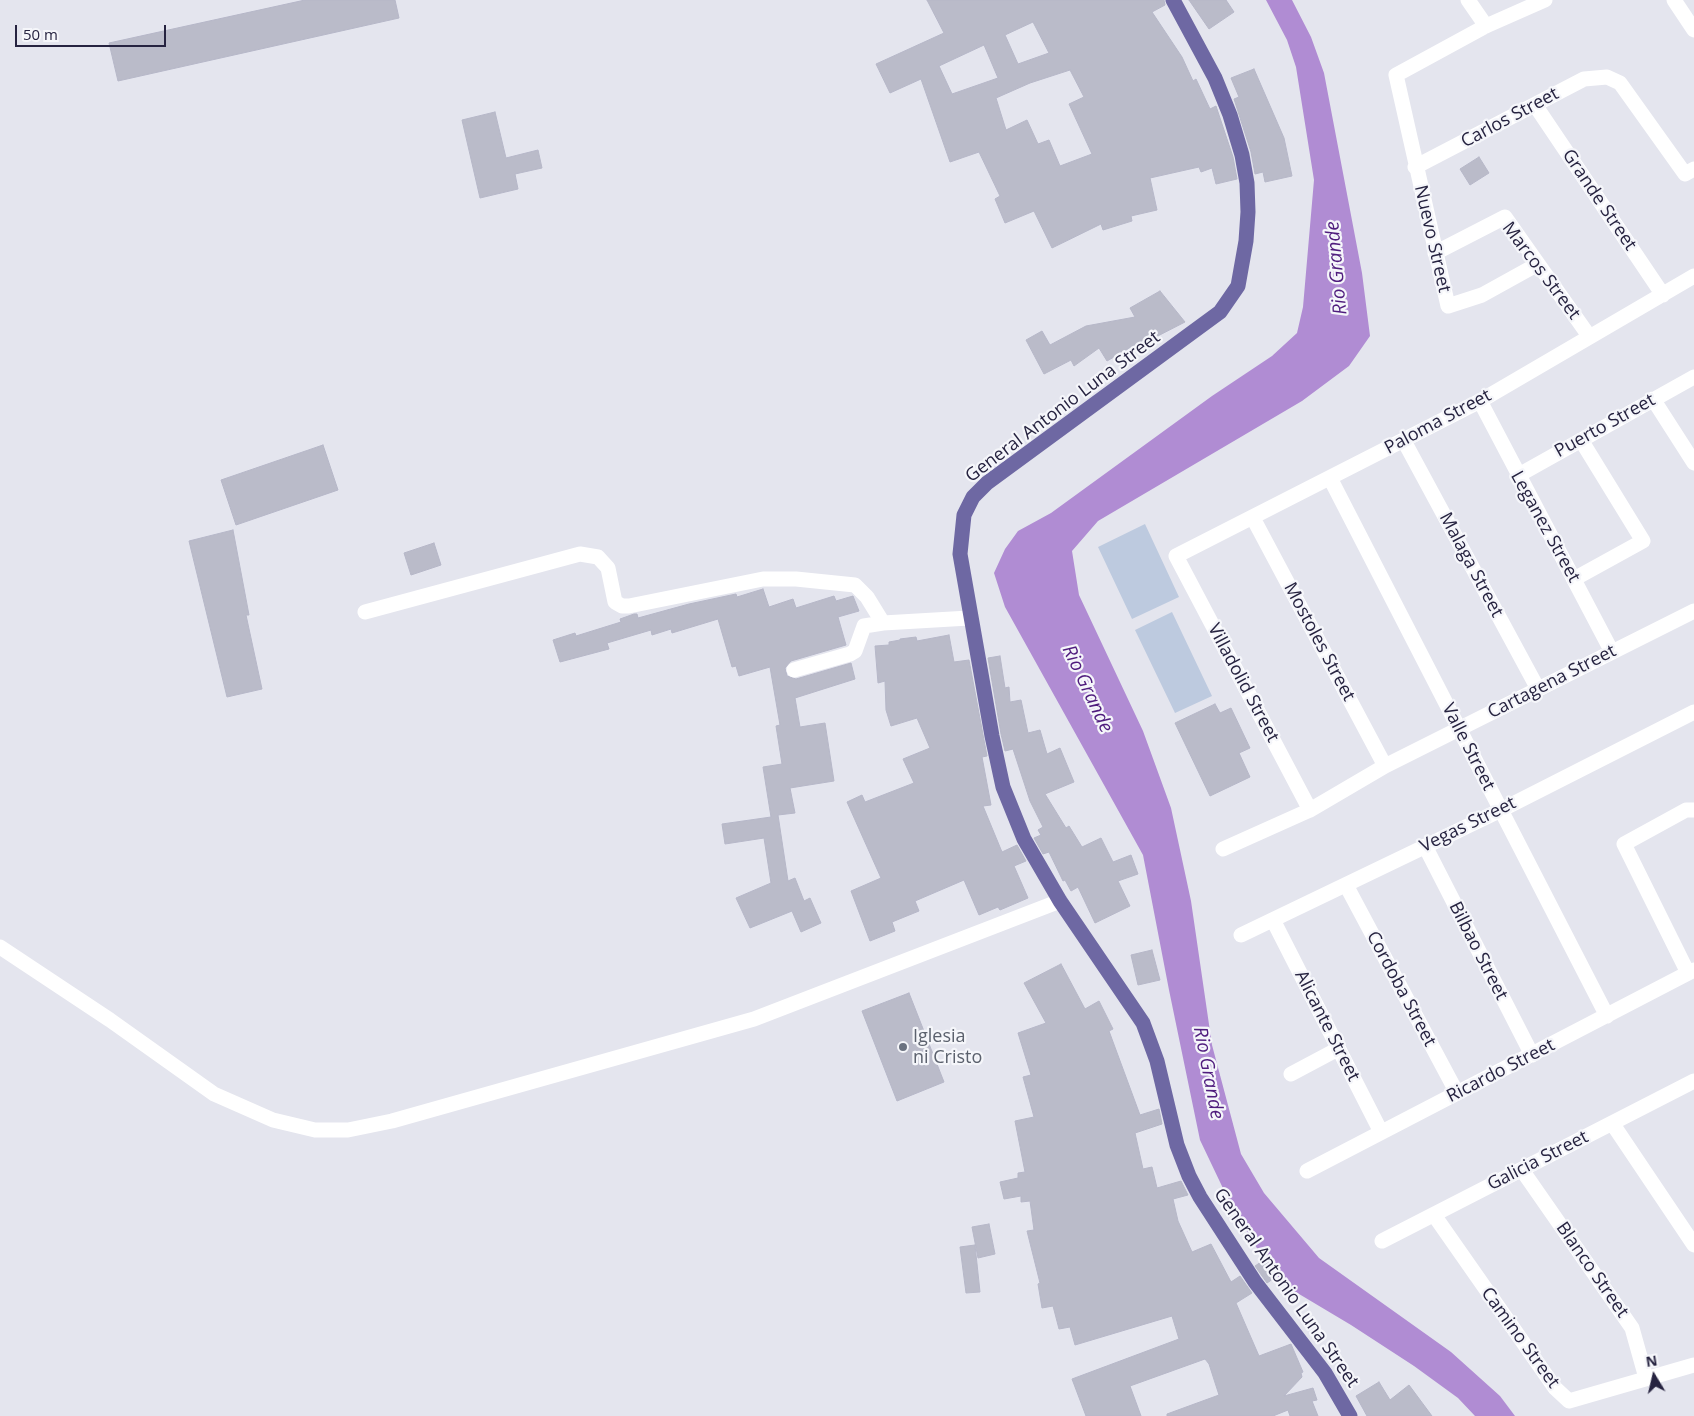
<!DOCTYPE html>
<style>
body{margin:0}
#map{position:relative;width:1694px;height:1416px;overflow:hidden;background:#e4e5ee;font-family:"Open Sans",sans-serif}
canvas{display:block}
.north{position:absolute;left:1629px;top:1351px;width:50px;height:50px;-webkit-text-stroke:4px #f5f6fa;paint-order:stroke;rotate:351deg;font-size:14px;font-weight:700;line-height:20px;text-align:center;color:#262340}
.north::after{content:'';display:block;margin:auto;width:18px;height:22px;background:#262340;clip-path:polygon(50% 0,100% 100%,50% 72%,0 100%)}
.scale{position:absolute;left:15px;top:25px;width:151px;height:22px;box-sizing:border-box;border:2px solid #262340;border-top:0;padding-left:6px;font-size:15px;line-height:18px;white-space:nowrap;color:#262340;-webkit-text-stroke:4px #f5f6fa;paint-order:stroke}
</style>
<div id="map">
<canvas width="1694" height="1416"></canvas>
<div class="north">N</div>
<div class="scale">50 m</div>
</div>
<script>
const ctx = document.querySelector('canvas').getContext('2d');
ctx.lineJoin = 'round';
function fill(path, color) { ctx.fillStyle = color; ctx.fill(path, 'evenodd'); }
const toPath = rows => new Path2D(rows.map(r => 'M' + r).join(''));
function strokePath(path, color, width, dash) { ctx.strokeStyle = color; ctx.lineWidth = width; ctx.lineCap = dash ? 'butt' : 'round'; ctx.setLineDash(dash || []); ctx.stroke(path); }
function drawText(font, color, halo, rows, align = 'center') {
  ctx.font = font + ' "Open Sans",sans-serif'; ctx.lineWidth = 4.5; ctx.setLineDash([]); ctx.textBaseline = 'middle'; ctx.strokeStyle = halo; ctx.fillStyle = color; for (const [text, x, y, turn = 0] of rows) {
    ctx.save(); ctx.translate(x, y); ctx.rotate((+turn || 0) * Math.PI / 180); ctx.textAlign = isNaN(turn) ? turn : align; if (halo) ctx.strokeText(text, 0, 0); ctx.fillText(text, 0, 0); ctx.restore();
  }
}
fill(toPath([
 [1145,524,1179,597,1132,619,1098,547],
 [1172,612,1212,696,1175,713,1135,630]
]), '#bdcadf');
fill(toPath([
 [1266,0,1292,0,1311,37,1324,73,1362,273,1370,336,1349,366,1302,401,1098,521,1072,551,1079,595,1143,731,1171,808,1191,901,1212,1045,1241,1154,1264,1193,1319,1258,1451,1352,1500,1396,1515,1416,1475,1416,1458,1398,1414,1366,1351,1325,1289,1288,1267,1265,1230,1203,1200,1140,1169,990,1143,855,1005,607,994,573,1005,549,1018,531,1051,513,1212,396,1272,356,1297,333,1303,307,1314,180,1296,67,1287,40]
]), '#b08cd3');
const building = toPath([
 [305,0,395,0,399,18,118,81,109,43,305,0],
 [927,0,1164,0,1165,5,1152,12,1182,57,1193,81,1196,79,1210,109,1216,106,1233,157,1237,179,1216,184,1212,168,1201,172,1199,167,1150,178,1157,210,1131,216,1132,221,1103,230,1101,224,1052,248,1034,211,1005,223,995,199,1000,196,979,152,950,162,921,79,890,93,876,64,944,33,927,0],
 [1033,22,1049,53,1018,64,1005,35,1033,22],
 [984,45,998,78,952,94,939,66,984,45],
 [1070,70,1084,97,1069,104,1092,154,1060,166,1049,140,1038,144,1027,120,1006,130,996,98,1030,83,1070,70],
 [1189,0,1226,0,1234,12,1209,29,1189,0],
 [1254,69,1284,138,1292,176,1265,182,1263,172,1255,174,1251,152,1234,99,1239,97,1231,78,1254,69],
 [495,112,506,158,538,150,542,168,515,174,518,189,480,198,462,120,495,112],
 [1479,157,1489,173,1470,185,1460,169,1479,157],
 [1160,291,1185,322,1148,341,1147,338,1107,361,1099,348,1074,366,1071,360,1044,374,1026,340,1042,331,1050,345,1086,326,1135,317,1130,308,1160,291],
 [323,445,338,490,236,525,221,480,323,445],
 [233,530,249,615,246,615,262,689,227,697,189,541,233,530],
 [434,543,441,565,411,575,404,553,434,543],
 [763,589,769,607,793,599,796,608,834,596,836,601,853,596,859,611,838,617,846,645,791,661,785,668,787,676,796,679,851,663,855,679,795,698,800,727,825,723,834,781,790,788,795,813,778,815,788,881,795,878,804,901,810,898,821,923,801,932,792,911,750,928,736,898,771,883,764,838,725,844,722,824,771,817,763,767,782,764,776,726,780,725,770,667,739,676,736,666,732,667,718,619,672,633,671,629,652,635,651,630,607,643,609,649,560,662,553,640,575,633,576,636,621,622,620,619,634,614,637,614,638,618,689,604,736,594,737,597,763,589],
 [949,635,954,662,969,660,987,756,982,757,991,805,983,806,1002,852,1017,845,1026,861,1014,866,1028,898,1000,910,998,907,979,915,964,880,915,901,919,911,892,922,895,931,870,941,851,891,881,878,847,802,862,795,865,802,914,783,903,759,930,748,917,718,891,726,886,710,885,681,878,683,875,646,889,645,889,642,900,640,900,639,916,637,917,641,949,635],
 [1000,656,1005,688,1009,687,1010,702,1021,700,1028,733,1040,730,1047,754,1060,748,1074,782,1045,794,1066,828,1069,826,1082,847,1101,838,1113,862,1131,855,1138,874,1118,881,1130,906,1095,923,1078,887,1071,891,1065,880,1063,881,1049,852,1043,854,1034,838,1041,835,1038,830,1043,827,1030,801,1013,749,1005,751,1001,734,988,658,1000,656],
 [1215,704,1220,713,1231,708,1250,748,1239,753,1250,777,1210,796,1175,723,1215,704],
 [1152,950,1160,980,1138,985,1131,955,1152,950],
 [1061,964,1085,1009,1099,1001,1113,1029,1109,1031,1140,1115,1159,1109,1162,1124,1135,1133,1143,1169,1152,1167,1157,1188,1181,1181,1188,1195,1173,1199,1178,1221,1192,1252,1211,1244,1231,1282,1240,1276,1252,1293,1236,1303,1259,1356,1291,1344,1303,1372,1301,1373,1302,1377,1284,1396,1313,1388,1317,1400,1312,1401,1318,1416,1290,1416,1288,1410,1273,1416,1167,1416,1167,1414,1219,1395,1209,1364,1205,1359,1130,1386,1141,1416,1086,1416,1072,1379,1179,1339,1172,1316,1075,1345,1070,1327,1059,1329,1053,1306,1042,1308,1038,1284,1040,1283,1027,1231,1034,1230,1030,1201,1021,1202,1021,1196,1004,1199,1000,1182,1018,1178,1018,1173,1025,1172,1015,1121,1034,1117,1023,1077,1031,1075,1018,1033,1046,1023,1024,983,1061,964],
 [909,993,944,1082,897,1101,862,1011,909,993],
 [989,1224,995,1254,978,1258,972,1227,989,1224],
 [975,1245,980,1292,966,1293,960,1247,975,1245],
 [1267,1258,1276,1271,1273,1273,1276,1277,1267,1283,1255,1266,1267,1258],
 [1379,1382,1390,1400,1409,1385,1432,1416,1367,1416,1356,1396,1379,1382]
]);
fill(building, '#babbc9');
strokePath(building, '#b6b7c8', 1);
strokePath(toPath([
 [1468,0,1486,26],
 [1674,0,1694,30],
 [1535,105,1663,295],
 [1415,167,1584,79,1607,77,1620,83,1685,174,1694,169],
 [1435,253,1505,217,1589,336],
 [1538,264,1482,295,1448,306,1396,75,1486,26,1545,0],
 [1653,399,1694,463],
 [1480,401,1612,652],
 [1404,441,1538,689],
 [1517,476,1694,377],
 [1330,478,1607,1016],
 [1253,518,1385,766],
 [1574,579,1643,541,1581,440],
 [365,612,580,554,598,557,608,568,615,602,622,606,629,606,763,579,796,579,855,585,867,597,883,623,969,618],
 [794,670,850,654,855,651,864,626,883,623],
 [1310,810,1176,556,1480,401,1694,276],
 [1425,846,1532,1055],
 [1223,849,1310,810,1385,766,1694,611],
 [1346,885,1457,1093],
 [1273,920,1381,1132],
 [1241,935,1501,810,1694,712],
 [0,947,110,1020,214,1094,273,1120,315,1130,348,1130,392,1121,754,1019,1060,901],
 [1688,973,1624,844,1686,810,1694,810],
 [1291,1074,1338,1049],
 [1612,1123,1694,1245],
 [1522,1170,1632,1328,1646,1378],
 [1307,1171,1694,970],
 [1434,1215,1555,1388,1569,1401,1694,1365],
 [1382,1241,1694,1081]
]), '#fff', 15);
strokePath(toPath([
 [1173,0,1215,78,1230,115,1242,155,1247,183,1248,212,1246,241,1238,286,1220,312,987,483,973,497,964,515,960,554,992,736,1003,787,1024,839,1060,901,1143,1023,1157,1061,1177,1145,1189,1176,1200,1197,1255,1282,1325,1373,1350,1416]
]), '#6e68a3', 15);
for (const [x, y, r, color] of [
 [903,1047,5,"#6b7280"]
]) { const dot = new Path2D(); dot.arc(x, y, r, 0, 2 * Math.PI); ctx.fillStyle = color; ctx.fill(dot); strokePath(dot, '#f5f6fa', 2); }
drawText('18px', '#262340', '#f5f6fa', [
 ["Carlos Street",1510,118,-28],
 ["Grande Street",1599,200,56],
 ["Nuevo Street",1432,239,77],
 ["Marcos Street",1541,271,53],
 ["General Antonio Luna Street",1063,407,-37],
 ["Paloma Street",1438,422,-28],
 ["Puerto Street",1605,426,-29],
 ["Leganez Street",1545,527,61],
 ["Malaga Street",1471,565,62],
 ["Mostoles Street",1319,642,62],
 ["Cartagena Street",1552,682,-27],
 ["Villadolid Street",1243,683,62],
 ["Valle Street",1468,747,63],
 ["Vegas Street",1468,825,-26],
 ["Bilbao Street",1478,951,63],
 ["Cordoba Street",1401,989,62],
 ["Alicante Street",1327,1026,63],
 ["Ricardo Street",1501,1071,-27],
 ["Galicia Street",1538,1161,-27],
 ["Blanco Street",1592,1270,55],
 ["General Antonio Luna Street",1286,1288,55],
 ["Camino Street",1520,1338,54]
]);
drawText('18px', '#5b616d', '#f5f6fa', [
 ["Iglesia",913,1037],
 ["ni Cristo",913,1058]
], 'left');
drawText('italic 19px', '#4f1c7d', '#f5f6fa', [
 ["Rio Grande",1337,268,-95],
 ["Rio Grande",1087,689,65],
 ["Rio Grande",1208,1073,79]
]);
</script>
